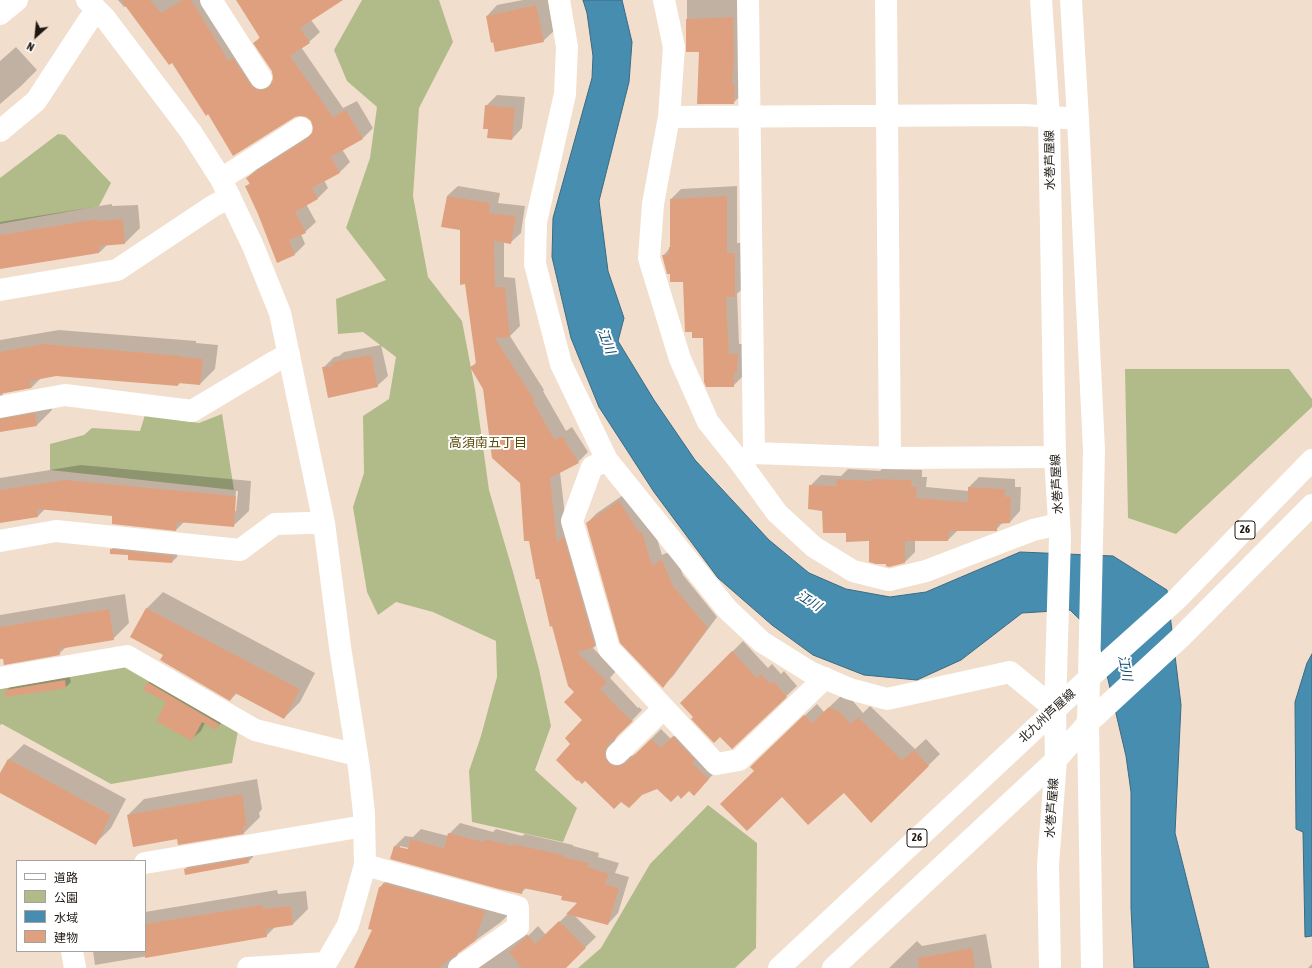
<!DOCTYPE html>
<meta charset="utf-8">
<style>
body{margin:0}
#map{position:relative;width:1312px;height:968px;overflow:hidden;background:#f2decc;font-family:"Asap Condensed","Noto Sans JP",sans-serif}
canvas{display:block}
.legend{position:absolute;left:16px;top:860px;width:130px;height:92px;box-sizing:border-box;background:#fff;border:1px solid #a5a3a0;margin:0;padding:5px 7px;list-style:none;font-size:12px;color:#1f1812}
.legend li{display:flex;align-items:center;gap:8px;height:20px}
.legend b{width:20px;border:1px solid #a5a3a0}
.north{position:absolute;left:16px;top:16px;width:40px;height:40px;-webkit-text-stroke:3px #fff;paint-order:stroke;rotate:207deg;font-size:11px;font-weight:700;line-height:16px;text-align:center;color:#1f1812}
.north::after{content:'';display:block;margin:auto;width:14px;height:18px;background:#1f1812;clip-path:polygon(50% 0,100% 100%,50% 72%,0 100%)}
</style>
<div id="map">
<canvas width="1312" height="968"></canvas>
<ul class="legend">
<li><b style="height:5px;background:#fff"></b>道路</li>
<li><b style="height:11px;background:#b1bb8a"></b>公園</li>
<li><b style="height:11px;background:#478db0"></b>水域</li>
<li><b style="height:11px;background:#dfa07f"></b>建物</li>
</ul>
<div class="north">N</div>
</div>
<script>
const ctx = document.querySelector('canvas').getContext('2d');
ctx.lineJoin = 'round';
function fill(path, color) { ctx.fillStyle = color; ctx.fill(path, 'evenodd'); }
const toPath = rows => new Path2D(rows.map(r => 'M' + r).join(''));
function strokePath(path, color, width, dash) { ctx.strokeStyle = color; ctx.lineWidth = width; ctx.lineCap = dash ? 'butt' : 'round'; ctx.setLineDash(dash || []); ctx.stroke(path); }
function drawText(font, color, halo, rows, align = 'center') {
  ctx.font = font + ' "Asap Condensed","Noto Sans JP",sans-serif'; ctx.lineWidth = 4; ctx.setLineDash([]); ctx.textBaseline = 'middle'; ctx.strokeStyle = halo; ctx.fillStyle = color; for (const [text, x, y, turn = 0] of rows) {
    ctx.save(); ctx.translate(x, y); ctx.rotate((+turn || 0) * Math.PI / 180); ctx.textAlign = isNaN(turn) ? turn : align; if (halo) ctx.strokeText(text, 0, 0); ctx.fillText(text, 0, 0); ctx.restore();
  }
}
fill(toPath([
 [362,0,439,0,453,42,419,108,413,196,428,277,462,321,475,389,489,490,513,572,539,669,551,726,535,770,577,808,563,842,472,822,469,771,481,736,497,677,496,641,433,612,396,602,378,615,367,592,353,507,364,473,363,416,389,399,396,357,363,332,338,334,336,299,386,280,346,228,370,158,377,107,347,81,334,50],
 [58,134,65,135,111,183,99,206,0,224,0,178],
 [1125,369,1289,369,1312,399,1312,407,1176,534,1128,518],
 [222,414,234,490,50,470,50,444,84,435,92,428,140,431,145,415,199,423],
 [126,666,238,731,232,763,111,784,2,724,0,725,0,689],
 [708,805,757,843,756,948,735,968,578,968,601,948,650,864]
]), '#b1bb8a');
const water = toPath([
 [583,0,622,0,632,42,629,82,599,201,608,271,624,318,618,341,654,400,695,460,769,540,809,573,846,589,890,597,926,592,1020,552,1113,556,1167,590,1181,705,1175,833,1209,968,1134,968,1131,908,1131,792,1126,756,1098,637,1070,610,1022,613,961,660,917,680,864,675,813,655,772,625,718,578,654,492,599,407,571,338,552,257,553,218,592,78,593,56,587,13,583,0],
 [1312,654,1312,936,1305,937,1303,832,1296,829,1295,702,1307,663,1312,654]
]);
fill(water, '#478db0');
strokePath(water, '#3b6a81', 1);
fill(toPath([
 [118,0,207,0,266,79,274,81,272,71,255,43,260,37,237,0,341,0,311,20,320,32,309,42,301,47,343,108,357,101,373,128,363,138,342,149,350,162,340,172,324,180,328,188,318,198,306,204,316,222,305,232,301,234,305,244,295,254,278,261,259,213,246,187,250,183,247,178,258,168,314,132,312,120,307,116,208,113,173,61,127,6,124,7],
 [523,0,548,0,554,31,543,41,487,16,497,5],
 [687,0,743,0,744,93,733,103,701,51,687,51],
 [16,47,37,70,21,86,0,104,0,61],
 [497,95,525,97,522,128,512,139,489,128,486,106],
 [458,186,500,193,498,203,525,206,521,233,510,243,504,242,504,277,515,278,520,326,510,336,544,390,543,391,566,431,572,427,588,452,578,462,560,472,567,533,605,636,595,646,592,647,616,671,610,678,638,708,639,707,642,710,618,735,615,740,615,747,624,756,632,756,637,753,661,729,671,739,684,727,719,768,704,784,678,794,657,788,642,794,571,744,584,720,521,483,484,388,471,367,477,362,461,230,447,196],
 [737,186,737,243,745,243,745,286,737,294,739,344,748,344,744,375,733,386,704,337,684,281,671,273,663,256,670,248,671,199,681,189],
 [112,204,112,206,138,205,140,228,125,243,107,245,100,252,0,268,0,222],
 [59,330,196,341,196,343,218,345,215,369,200,384,181,382,178,385,56,375,41,378,31,388,2,393,6,401,50,399,52,410,37,425,0,431,0,340],
 [381,345,388,376,377,386,323,368,334,357,339,356,344,352],
 [81,465,251,481,249,511,233,526,184,522,176,530,113,515,45,509,38,516,0,522,0,478],
 [236,491,238,491,236,511,234,511],
 [848,469,880,471,882,469,922,470,922,477,927,477,926,487,969,491,969,487,979,477,1015,479,1015,487,1021,487,1020,511,1010,522,1003,522,996,530,958,530,948,540,915,540,915,552,905,562,870,540,847,532,823,510,810,486,821,475,841,476],
 [629,491,652,522,662,555,673,550,683,575,717,617,673,676,663,686,587,523,597,513],
 [116,545,178,551,177,557,172,562,129,555,111,550],
 [163,592,315,673,300,702,284,718,237,693,230,700,164,654,132,637,147,608],
 [125,594,129,623,113,639,66,647,59,654,0,658,0,615],
 [743,641,768,668,772,664,781,674,784,671,797,686,733,747,720,736,695,717,681,703],
 [157,674,224,720,215,729,205,723,201,731,192,739,168,702,148,683],
 [69,675,71,682,66,687,7,690,12,685],
 [841,696,852,700,863,713,870,706,915,749,926,739,940,754,872,821,844,791,782,796,755,771,763,755,817,704,824,712],
 [24,744,126,799,111,828,96,843,0,792,0,776,9,759],
 [257,779,262,809,259,813,260,817,244,833,178,838,128,815,144,799],
 [460,823,493,832,496,829,522,836,525,834,573,845,573,846,599,853,598,857,619,863,615,873,629,877,618,913,608,924,574,915,596,937,564,968,478,968,527,934,528,936,538,926,546,935,579,903,563,896,527,887,521,893,391,858,395,846,405,836,413,837,421,829,448,836,449,834],
 [400,846,413,849,412,851,400,848],
 [253,854,253,857,248,862,185,869,190,864],
 [390,877,511,912,501,922,458,953,456,959,462,968,355,968,373,929,380,887],
 [277,890,278,894,306,891,308,909,293,924,276,926,266,936,95,965,93,951,145,951,145,912],
 [986,934,992,968,889,968,917,941,922,946],
 [1312,964,1312,968,1308,968]
]), '#0003');
fill(toPath([
 [121,0,150,0,161,13,183,0,191,0,221,48,228,61,233,58,251,85,256,89,261,90,268,88,272,83,273,77,272,71,253,43,260,38,236,0,343,0,300,28,310,43,290,56,333,117,346,110,363,139,331,157,340,173,312,188,318,199,295,212,306,233,289,240,295,255,277,263,258,214,245,186,250,184,246,178,308,138,312,133,313,128,311,121,306,117,300,116,295,117,233,156,208,114,206,116,172,63,169,65],
 [536,5,544,42,495,52,493,42,491,43,486,16],
 [733,17,734,56,732,84,735,85,734,104,697,104,699,52,686,52,686,19],
 [485,105,515,108,512,140,487,138,488,129,483,129],
 [447,196,490,203,489,213,516,216,511,244,494,241,495,287,505,287,510,337,495,338,535,401,533,402,555,440,562,436,579,463,550,478,557,542,564,537,595,647,577,652,607,682,600,689,627,717,628,717,633,721,608,745,605,751,605,757,608,762,613,766,620,766,626,763,651,739,661,748,673,736,695,760,692,763,709,779,694,796,689,791,681,799,678,795,671,802,657,789,642,795,629,808,621,802,614,809,585,781,582,784,578,780,577,781,556,760,570,744,565,738,582,720,564,702,574,692,568,686,552,626,550,627,539,579,536,579,529,541,524,541,520,483,492,458,483,389,470,367,476,364,465,284,460,285,460,230,441,227],
 [727,196,727,253,735,253,735,297,726,297,729,354,738,354,737,372,734,373,734,387,706,387,704,382,703,338,692,338,692,332,685,332,683,282,670,282,670,274,667,274,662,255,669,255,669,247,670,247,670,199],
 [97,219,97,221,123,219,125,244,99,246,99,253,0,269,0,235],
 [43,344,182,356,182,357,203,359,200,385,178,383,178,386,56,376,30,381,31,388,0,394,0,352],
 [371,355,378,387,328,398,322,367,333,366,332,362],
 [35,413,37,426,0,432,0,419],
 [836,479,871,481,871,479,912,480,911,487,917,487,916,498,968,502,968,487,1005,489,1005,497,1011,497,1010,523,997,524,997,531,949,531,948,541,905,541,905,563,889,567,886,566,886,564,876,564,869,562,869,541,846,542,846,533,823,533,822,511,808,509,809,485,837,486],
 [65,480,236,496,234,527,177,522,176,531,112,524,112,516,37,509,38,517,0,523,0,490],
 [619,501,639,532,642,532,652,565,662,560,673,586,708,628,663,688,620,643,586,523],
 [110,549,173,556,172,563,128,560,128,555,110,554],
 [146,608,300,689,284,719,235,693,230,701,160,660,163,655,130,637],
 [109,609,114,640,59,649,60,655,4,665,3,659,0,659,0,627],
 [732,651,757,678,761,674,770,684,773,681,787,697,732,749,720,737,714,743,691,719,693,717,680,703],
 [65,680,66,688,6,697,5,690],
 [147,682,219,724,216,730,202,722,192,741,156,721,166,702,143,690],
 [829,707,840,712,851,724,858,717,902,760,914,750,929,766,871,823,844,793,808,825,782,797,747,831,720,804,754,771,750,767,804,715,812,723],
 [8,759,111,815,96,845,0,793,0,773],
 [242,794,247,826,243,827,244,834,178,845,177,839,133,847,127,815],
 [448,833,484,842,485,839,513,846,513,844,563,855,563,857,589,863,588,867,609,874,605,884,619,888,608,925,566,914,577,903,561,900,562,896,523,888,522,894,499,889,390,859,394,846,408,849,410,839,444,848],
 [248,858,249,863,185,875,184,869],
 [383,883,485,911,475,941,438,968,354,968,372,930,368,929,379,887,382,887],
 [262,905,263,909,291,906,293,925,266,929,267,937,145,958,145,924],
 [559,921,586,948,566,968,522,968,509,952,528,935,535,944],
 [972,948,975,968,919,968,918,958]
]), '#dfa07f');
strokePath(toPath([
 [87,0,105,18,191,132,221,179,253,246,280,313,324,523,340,647,359,768,364,813,365,865,348,925,326,963,321,968],
 [211,0,261,78],
 [559,0,567,47,565,94,536,222,535,264,561,364,607,460,727,609,762,642,810,672,850,689,887,699,1010,672,1055,709],
 [664,0,674,47,669,117,653,204,649,258,680,359,708,422,740,462,777,513,814,547,853,571,889,580,926,571,1033,530,1059,524],
 [748,0,754,453],
 [886,0,890,458],
 [0,14,17,0],
 [669,117,1025,115,1078,119],
 [0,131,36,101,87,23,97,10],
 [221,179,301,128],
 [0,290,117,270,213,206,230,197],
 [0,407,65,395,192,411,274,362,289,354],
 [607,460,592,467,572,521,609,649,716,764,739,760,825,678],
 [741,461,754,453,890,458,1055,457],
 [0,541,56,531,240,550,275,524,308,523,324,523],
 [0,678,127,656,255,730,357,755],
 [617,754,664,708],
 [145,863,364,826],
 [365,865,518,907,518,927,459,968],
 [72,951,75,968],
 [248,968,326,963]
]), '#fff', 22);
strokePath(toPath([
 [1041,0,1049,116,1055,457,1060,537,1055,709,1056,760,1048,865,1050,968],
 [1071,0,1078,119,1094,450,1088,723,1092,968],
 [779,968,1089,678,1177,599,1312,460],
 [833,968,1056,760,1088,723,1181,637,1312,505]
]), '#fff', 22);
for (const [x, y, w] of [
 [1245,530,20],
 [917,838,20]
]) { const box = new Path2D(); box.roundRect(x - w / 2, y - 9, w, 18, 3); ctx.fillStyle = '#fff'; ctx.fill(box); strokePath(box, '#1f1812', 1); }
drawText('bold 11px', '#1f1812', null, [
 ["26",1245,530],
 ["26",917,838]
]);
drawText('12px', '#1f1812', '#fff', [
 ["水巻芦屋線",1050,160,-91],
 ["水巻芦屋線",1057,484,-93],
 ["北九州芦屋線",1047,716,-43],
 ["水巻芦屋線",1052,808,-86]
]);
drawText('italic 13px', '#124a64', '#fff', [
 ["江川",606,341,69],
 ["江川",809,601,32],
 ["江川",1125,668,79]
]);
drawText('13px', '#594806', '#fff', [
 ["高須南五丁目",488,443]
]);
</script>
